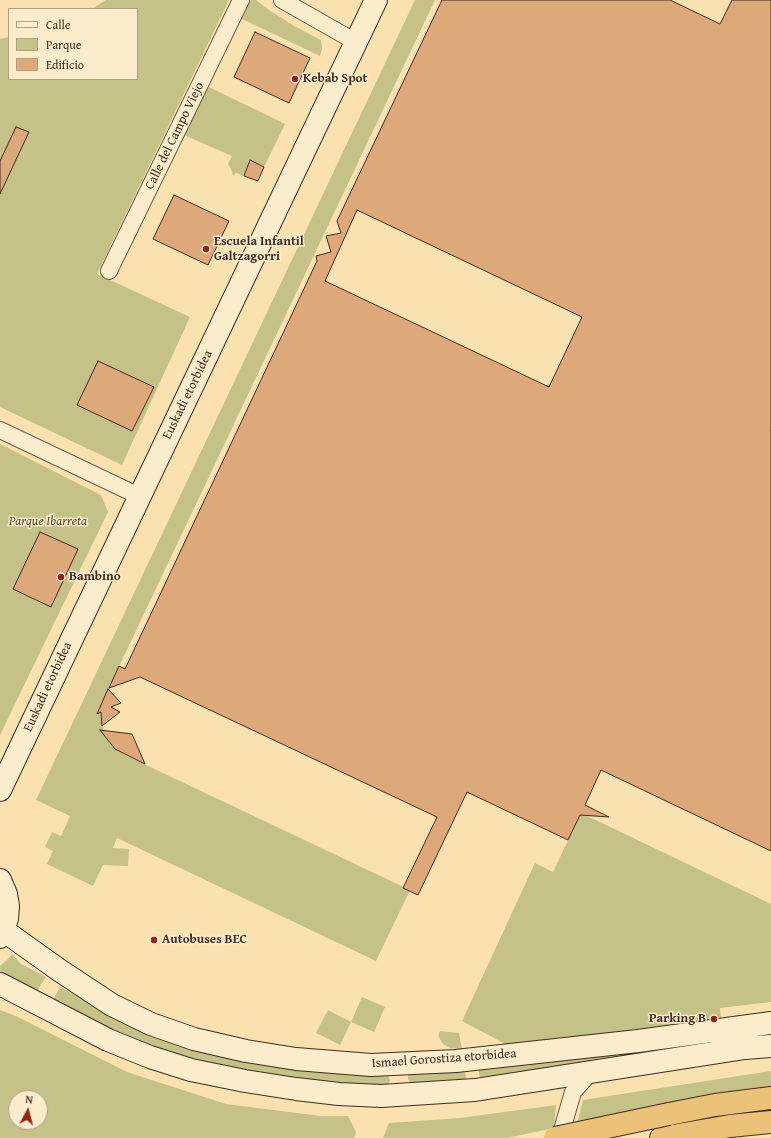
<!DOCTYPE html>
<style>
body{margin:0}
#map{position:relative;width:771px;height:1138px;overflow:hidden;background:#f9e2b0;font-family:"Gentium Book Plus",serif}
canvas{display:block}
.legend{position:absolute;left:8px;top:8px;width:130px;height:72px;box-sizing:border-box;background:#fbeccc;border:1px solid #b29f87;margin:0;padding:5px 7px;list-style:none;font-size:12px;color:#442b1f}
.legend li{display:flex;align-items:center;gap:8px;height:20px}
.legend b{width:20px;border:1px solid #b29f87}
.north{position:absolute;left:8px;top:1090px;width:40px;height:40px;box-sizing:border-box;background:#fbeccc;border:1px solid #b29f87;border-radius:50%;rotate:7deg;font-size:11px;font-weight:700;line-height:16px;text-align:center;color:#442b1f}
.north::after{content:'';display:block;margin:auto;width:14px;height:18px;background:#8f2418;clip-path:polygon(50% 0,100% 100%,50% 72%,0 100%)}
</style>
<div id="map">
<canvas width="771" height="1138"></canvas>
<ul class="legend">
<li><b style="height:5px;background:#fbeccc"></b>Calle</li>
<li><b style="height:11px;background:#c4c287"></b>Parque</li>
<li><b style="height:11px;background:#dda97a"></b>Edificio</li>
</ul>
<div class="north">N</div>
</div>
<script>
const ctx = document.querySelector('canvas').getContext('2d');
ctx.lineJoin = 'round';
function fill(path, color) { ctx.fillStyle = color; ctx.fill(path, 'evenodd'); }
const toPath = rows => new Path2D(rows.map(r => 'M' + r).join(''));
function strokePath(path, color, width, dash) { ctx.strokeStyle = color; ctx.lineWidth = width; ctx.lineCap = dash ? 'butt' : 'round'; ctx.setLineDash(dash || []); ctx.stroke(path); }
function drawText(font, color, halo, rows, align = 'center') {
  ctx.font = font + ' "Gentium Book Plus",serif'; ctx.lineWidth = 3; ctx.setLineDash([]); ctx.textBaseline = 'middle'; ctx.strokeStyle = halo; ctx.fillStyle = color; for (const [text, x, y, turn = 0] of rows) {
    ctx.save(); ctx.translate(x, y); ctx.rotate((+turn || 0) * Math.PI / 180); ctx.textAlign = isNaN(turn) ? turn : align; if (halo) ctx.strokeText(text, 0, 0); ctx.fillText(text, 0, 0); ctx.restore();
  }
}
fill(toPath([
 [106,0,229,0,97,274,190,317,122,465,0,407,0,39,9,37,9,79,137,79,137,9,92,9],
 [250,0,256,0,269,10,294,26,321,40,322,49,320,56,242,19],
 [415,0,435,0,106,694,101,705,101,714,104,735,115,749,125,755,410,890,376,961,117,838,113,848,129,849,128,866,103,865,93,886,47,864,53,851,45,847,52,832,61,836,70,816,36,800],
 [207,86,285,124,264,167,250,161,244,176,236,173,233,176,231,169,228,164,232,156,184,135],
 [0,444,101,495,108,512,0,735],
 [581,813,771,904,771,1002,720,1008,721,1019,507,1045,462,1021,535,863,553,872],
 [12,954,21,964,46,977,36,993,0,971,0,966,8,959],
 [60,987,98,1007,388,1075,390,1080,389,1084,385,1085,333,1085,219,1069,151,1048,52,1002],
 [362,997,385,1007,374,1032,351,1022,340,1045,316,1033,328,1010,351,1022],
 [0,1010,18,1017,127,1072,226,1104,321,1116,348,1116,356,1132,354,1138,0,1138],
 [16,1098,40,1098,40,1122,16,1122],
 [771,1028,771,1040,480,1080,478,1065],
 [440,1031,459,1033,462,1049,450,1048,443,1044,438,1036],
 [464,1066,467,1083,411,1084,408,1079,408,1074],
 [771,1071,771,1089,577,1124,583,1100],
 [556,1105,554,1128,507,1138,383,1138,389,1123,460,1118]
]), '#c4c287');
const building = toPath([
 [442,0,670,0,720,24,732,0,771,0,771,851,601,770,585,805,609,817,580,815,568,840,467,792,418,895,403,888,437,817,140,677,109,688,119,666,125,669,317,261,316,256,331,252,326,236,341,233,337,221,442,0],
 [357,210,582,317,549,387,325,281,357,210],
 [255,32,310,58,289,103,234,77,255,32],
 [16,127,29,132,0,194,0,161,16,127],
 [250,160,264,167,258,181,244,176,250,160],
 [174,195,229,221,208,265,153,239,174,195],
 [98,361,154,387,132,431,77,405,98,361],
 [40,532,78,549,51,607,13,589,40,532],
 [108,689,121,703,111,707,120,712,102,726,101,712,97,714,108,689],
 [100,730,132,734,145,764,115,749,100,730]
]);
fill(building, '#dda97a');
strokePath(building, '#442b1f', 1);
const street = toPath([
 [282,0,356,42],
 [109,271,241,0],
 [0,430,139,496],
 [562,1130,573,1092,590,1073]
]);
const secondary = toPath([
 [0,790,376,0],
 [0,880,6,894,8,906,7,919,0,937],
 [3,930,59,970,112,1005,151,1024,194,1039,246,1051,296,1059,371,1065,456,1061,638,1041,771,1023],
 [0,984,108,1040,150,1057,191,1070,245,1081,296,1089,339,1094,381,1096,475,1090,745,1048,771,1046]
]);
const highway = toPath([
 [669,1114,715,1105,771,1098],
 [661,1138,730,1126,771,1122]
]);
strokePath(street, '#715943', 18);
strokePath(secondary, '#442b1f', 24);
strokePath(highway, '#442b1f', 24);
strokePath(street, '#fbeccc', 16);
strokePath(secondary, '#fbeccc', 22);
strokePath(highway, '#ecc178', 22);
const highwayBridge = toPath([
 [555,1138,669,1114]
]);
strokePath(highwayBridge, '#442b1f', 24, []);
strokePath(highwayBridge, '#ecc178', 22);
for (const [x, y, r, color] of [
 [295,79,4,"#8f2418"],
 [206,249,4,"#8f2418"],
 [61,577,4,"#8f2418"],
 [154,940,4,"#8f2418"],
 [714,1019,4,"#8f2418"]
]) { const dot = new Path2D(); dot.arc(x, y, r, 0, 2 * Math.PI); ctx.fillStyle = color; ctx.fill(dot); strokePath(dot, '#fbeccc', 1.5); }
drawText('bold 13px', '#442b1f', '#fbeccc', [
 ["Kebab Spot",303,79],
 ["Escuela Infantil",214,242],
 ["Galtzagorri",214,257],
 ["Bambino",69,577],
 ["Autobuses BEC",162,940],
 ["Parking B",706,1019,"right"]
], 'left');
drawText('13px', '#442b1f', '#fbeccc', [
 ["Calle del Campo Viejo",175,136,-64],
 ["Euskadi etorbidea",188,395,-64],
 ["Euskadi etorbidea",48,687,-65],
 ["Ismael Gorostiza etorbidea",444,1059,-4]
]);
drawText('italic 13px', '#5e4934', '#fbeccc', [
 ["Parque Ibarreta",48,522]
]);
</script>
